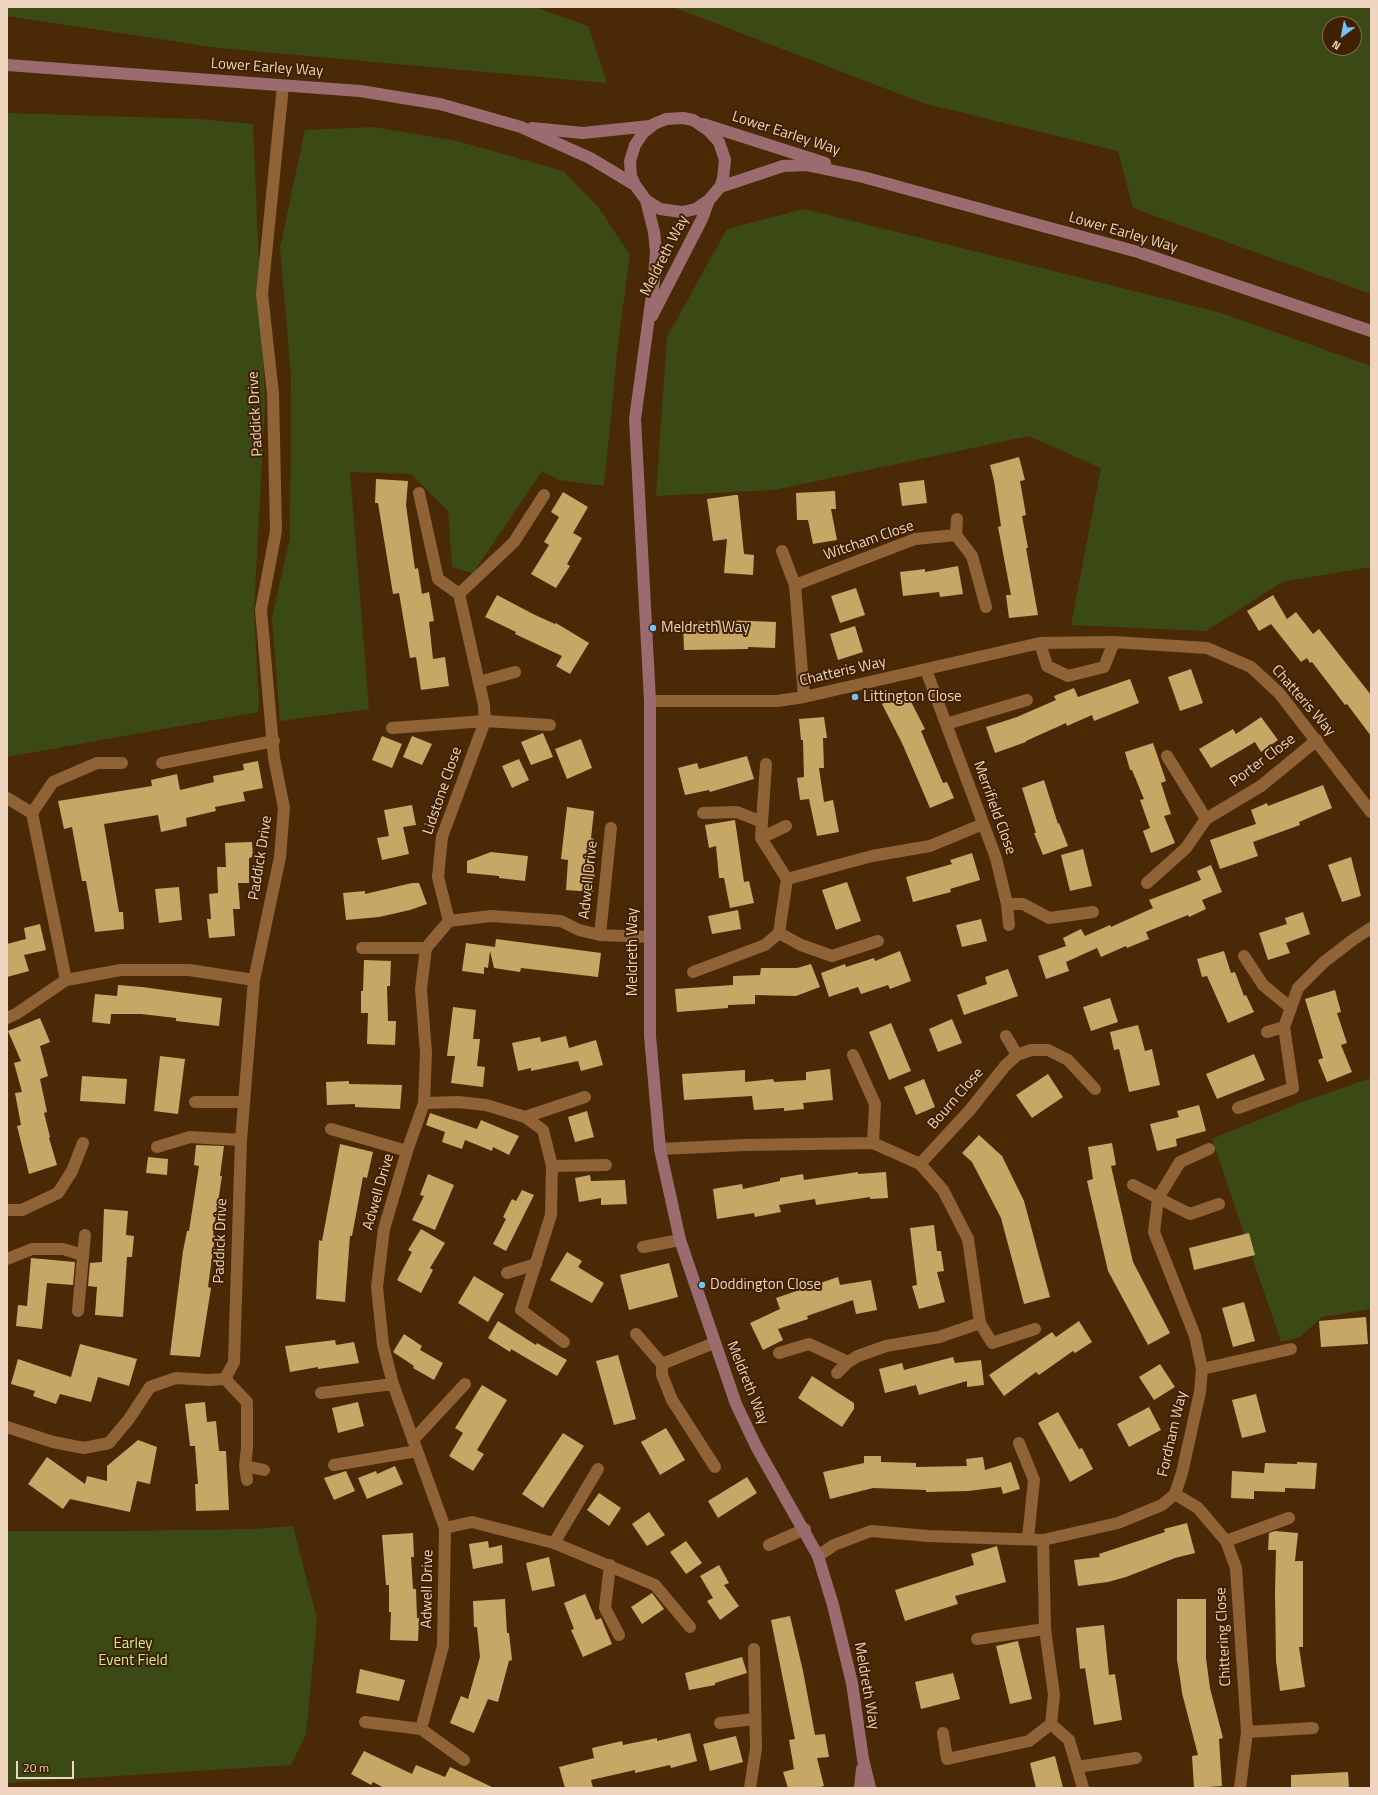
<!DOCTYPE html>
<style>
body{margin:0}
#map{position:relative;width:1378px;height:1795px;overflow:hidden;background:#4a2a06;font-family:"Titillium Web",sans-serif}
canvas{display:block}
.frame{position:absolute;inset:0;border:8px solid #efd5bf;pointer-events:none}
.north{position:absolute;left:1322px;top:16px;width:40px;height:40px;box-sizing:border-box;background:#3f2000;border:1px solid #85684c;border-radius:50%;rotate:212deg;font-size:11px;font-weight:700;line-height:16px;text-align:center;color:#efd5bf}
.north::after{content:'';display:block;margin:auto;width:14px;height:18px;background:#78bff8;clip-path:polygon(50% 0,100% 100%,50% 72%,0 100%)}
.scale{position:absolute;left:16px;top:1761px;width:58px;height:18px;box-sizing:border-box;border:2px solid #efd5bf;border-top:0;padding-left:5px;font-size:12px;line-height:14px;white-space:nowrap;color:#efd5bf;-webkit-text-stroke:3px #3f2000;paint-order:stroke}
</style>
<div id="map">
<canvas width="1378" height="1795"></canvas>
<div class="frame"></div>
<div class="north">N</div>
<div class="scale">20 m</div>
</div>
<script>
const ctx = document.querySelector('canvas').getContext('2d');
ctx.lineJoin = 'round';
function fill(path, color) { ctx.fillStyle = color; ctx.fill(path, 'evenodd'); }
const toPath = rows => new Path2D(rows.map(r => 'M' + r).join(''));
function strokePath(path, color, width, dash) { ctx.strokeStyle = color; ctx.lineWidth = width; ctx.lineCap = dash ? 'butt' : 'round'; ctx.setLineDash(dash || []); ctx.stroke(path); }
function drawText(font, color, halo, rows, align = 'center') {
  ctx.font = font + ' "Titillium Web",sans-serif'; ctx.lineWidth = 4; ctx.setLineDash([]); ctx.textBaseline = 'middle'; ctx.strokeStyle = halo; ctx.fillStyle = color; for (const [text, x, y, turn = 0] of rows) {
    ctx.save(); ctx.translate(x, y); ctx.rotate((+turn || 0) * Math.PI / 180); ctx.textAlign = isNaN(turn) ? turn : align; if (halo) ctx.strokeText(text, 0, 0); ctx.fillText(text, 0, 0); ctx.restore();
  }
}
fill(toPath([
 [7,7,535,7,588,26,607,83,219,48,7,16],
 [673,7,1371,7,1371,294,1133,208,1118,151,923,103],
 [1330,24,1354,24,1354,48,1330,48],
 [7,113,199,119,253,124,265,405,254,611,259,703,258,712,7,757],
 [374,127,457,141,563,171,599,208,630,255,618,344,604,486,559,480,542,471,473,573,452,567,448,511,411,474,350,472,369,709,280,721,272,618,290,538,291,376,280,248,305,130],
 [804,209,1218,312,1371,366,1371,567,1282,582,1206,631,1071,625,1101,468,1029,436,774,490,656,496,667,337,727,229],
 [1371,1078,1371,1309,1322,1317,1300,1337,1281,1342,1212,1139,1302,1102],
 [293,1526,317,1619,306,1734,291,1765,7,1783,7,1531,126,1531,254,1529]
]), '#3b4a15');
fill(toPath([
 [1019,457,1025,480,1020,481,1026,515,1022,516,1028,548,1026,548,1038,615,1009,618,1006,595,1011,595,998,527,1001,526,994,481,990,465],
 [376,479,408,481,406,505,415,569,418,568,422,594,429,592,434,621,429,622,433,659,445,657,449,686,421,690,416,657,410,658,399,593,393,594,378,503,375,503],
 [924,480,927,503,902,506,899,483],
 [835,491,836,509,831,509,837,540,813,544,808,520,797,520,796,493],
 [563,492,588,507,573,533,582,538,567,564,570,566,556,588,531,574,549,545,544,542,559,517,551,512],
 [735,495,738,495,744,554,754,555,753,575,724,573,727,539,713,541,707,499],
 [958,566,963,594,940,597,939,592,903,596,900,572,925,569,925,572],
 [856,588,865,615,840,623,831,596],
 [497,595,533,614,555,624,556,623,589,643,570,674,556,666,562,656,515,634,516,632,485,617],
 [1273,595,1287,619,1296,612,1313,634,1319,629,1371,695,1371,736,1347,704,1345,705,1312,662,1310,663,1307,658,1301,662,1271,624,1259,631,1247,611],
 [723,620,776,622,775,648,748,647,748,649,684,650,683,623],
 [855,626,863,652,838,660,830,634],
 [1191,669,1203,703,1180,711,1168,677],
 [1130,679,1139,703,1094,721,1092,715,1067,726,1066,723,1026,741,1026,742,995,753,986,727,1017,717,1056,700,1054,696,1074,688,1078,697],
 [906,692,925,729,921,731,943,783,947,782,954,798,930,808,902,743,882,704],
 [824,717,827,738,823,738,824,768,819,768,824,802,833,800,839,832,817,836,809,799,800,800,797,778,804,777,803,740,801,740,799,719],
 [1261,717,1278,740,1261,752,1255,742,1211,768,1199,749,1233,729,1236,734],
 [543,733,553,757,531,765,521,742],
 [382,736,402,744,392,768,372,760],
 [412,736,432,744,422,765,403,757],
 [581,739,592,768,567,779,555,749],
 [1153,743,1166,781,1161,783,1171,814,1164,816,1175,843,1151,853,1143,831,1150,828,1140,800,1144,799,1132,770,1130,770,1125,752],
 [747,756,754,779,710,792,709,790,685,795,678,768,697,763,699,769],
 [519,759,529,780,512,788,502,766],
 [258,761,263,788,243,792,245,801,215,807,216,811,186,818,187,826,161,832,158,815,104,824,119,912,123,912,124,929,95,932,86,881,82,881,72,827,64,829,58,801,152,786,151,780,177,774,180,790,214,782,213,776,244,770,243,764],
 [1044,780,1058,824,1059,823,1068,846,1043,855,1034,833,1036,833,1022,788],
 [1323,785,1332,808,1299,822,1300,825,1253,842,1258,856,1220,869,1210,840,1256,824,1251,810,1267,803,1268,806],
 [412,805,416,825,403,827,409,854,382,860,377,838,389,836,384,810],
 [567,807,594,811,591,838,594,839,590,870,595,870,593,892,566,890,568,860,561,859],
 [735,820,744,882,749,881,754,903,730,908,724,878,719,878,716,846,709,848,705,825],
 [252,842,253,857,249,858,249,883,238,883,240,909,233,909,235,936,209,938,207,919,211,919,209,894,218,893,217,867,226,867,225,843],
 [1083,849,1092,886,1070,891,1061,855],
 [491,852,528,856,525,881,499,878,499,876,467,873,467,861],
 [972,853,980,880,950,889,951,892,913,902,906,877,952,864,950,860],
 [1351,857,1361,896,1342,902,1328,865],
 [1211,865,1222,892,1202,900,1206,909,1189,917,1188,915,1146,932,1149,939,1127,948,1126,946,1101,957,1097,948,1066,962,1069,971,1046,979,1038,956,1066,946,1063,938,1081,929,1085,936,1110,925,1111,927,1153,908,1149,900,1201,880,1197,871],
 [847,882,861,921,836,930,822,890],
 [412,883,419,883,427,904,410,910,379,917,346,920,343,893,365,891,365,894],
 [179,887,182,920,159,923,155,889],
 [738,910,741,929,712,934,708,916],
 [1303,912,1310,934,1286,943,1290,953,1268,960,1259,933,1287,924,1285,918],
 [981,919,987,941,962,947,956,925],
 [40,924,46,950,24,955,29,971,7,977,7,944,26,939,24,928],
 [496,939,601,953,598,977,521,968,520,972,494,968,490,951,488,968,484,967,484,974,462,971,466,943,495,947],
 [900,951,911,981,890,989,888,985,861,994,858,987,829,997,821,973,845,964,846,967,874,958,875,961],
 [1224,951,1231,973,1235,972,1244,996,1246,995,1254,1012,1228,1023,1207,976,1202,977,1197,959],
 [364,960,391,961,390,986,387,986,388,1021,396,1021,395,1045,367,1044,368,1013,361,1013,361,991,363,991],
 [811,964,820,987,796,996,755,995,755,1004,728,1005,728,1008,677,1012,675,989,733,985,733,976,760,975,761,968,797,968],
 [1008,969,1018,996,964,1015,957,995,987,984,985,977],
 [118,985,142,987,222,998,219,1026,176,1021,176,1018,141,1014,111,1014,110,1024,92,1022,95,994,117,996],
 [1335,990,1341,1012,1337,1013,1347,1043,1341,1045,1352,1072,1327,1082,1318,1060,1323,1058,1305,999],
 [1110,998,1118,1022,1091,1031,1083,1007],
 [453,1007,476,1010,473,1039,480,1039,477,1066,485,1067,483,1087,451,1083,455,1056,447,1056],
 [40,1018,50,1042,40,1046,48,1076,40,1079,47,1112,44,1113,50,1137,49,1138,57,1165,29,1174,17,1126,21,1125,15,1093,22,1092,14,1063,21,1061,8,1031],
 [952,1019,962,1043,938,1052,929,1029],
 [891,1023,911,1071,889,1080,869,1032],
 [1138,1025,1145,1051,1152,1049,1160,1085,1129,1092,1119,1049,1114,1050,1110,1032],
 [566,1036,569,1048,596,1040,603,1065,581,1071,578,1061,531,1071,531,1068,518,1071,512,1043,540,1037,541,1042],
 [1254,1054,1265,1080,1217,1099,1206,1074],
 [160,1056,185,1059,178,1114,154,1111],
 [830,1069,833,1100,803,1103,804,1109,784,1111,784,1108,754,1110,752,1096,684,1100,682,1074,745,1070,745,1082,773,1079,774,1082,806,1080,806,1072],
 [1048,1074,1063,1097,1032,1118,1016,1095],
 [82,1076,127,1079,125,1104,80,1101],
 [924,1079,935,1107,916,1115,904,1087],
 [349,1081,349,1084,402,1085,400,1109,355,1107,355,1104,327,1105,326,1082],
 [1199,1105,1206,1131,1176,1139,1177,1146,1157,1151,1150,1124,1179,1117,1177,1111],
 [587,1111,594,1137,575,1142,568,1117],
 [430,1113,477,1129,481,1120,519,1136,509,1155,493,1147,492,1151,465,1140,462,1149,442,1142,445,1132,426,1125],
 [979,1135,1002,1156,1024,1201,1050,1297,1024,1304,1001,1218,972,1162,962,1153],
 [1112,1143,1116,1165,1111,1166,1133,1262,1170,1333,1148,1345,1108,1271,1087,1181,1093,1179,1088,1147],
 [340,1144,373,1152,367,1178,363,1177,352,1236,350,1236,345,1302,316,1299,319,1240,322,1241],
 [196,1145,224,1146,220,1176,222,1176,213,1235,215,1236,208,1287,211,1288,200,1357,170,1355,183,1251,187,1231,189,1231,199,1166,194,1165],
 [148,1157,168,1159,167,1175,146,1173],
 [858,1172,858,1174,886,1172,888,1198,870,1199,870,1197,816,1205,815,1199,779,1205,781,1212,755,1217,754,1213,717,1219,713,1189,742,1184,743,1189,780,1181,780,1178,803,1174,804,1180],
 [428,1174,454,1185,435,1230,412,1220,424,1196,420,1195],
 [590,1175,591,1181,625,1180,627,1204,601,1205,601,1198,579,1202,575,1178],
 [522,1190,534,1195,506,1251,493,1244,506,1219,503,1217,512,1199,516,1201],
 [104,1209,128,1211,126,1235,134,1236,132,1257,127,1257,123,1317,95,1315,97,1287,88,1286,90,1263,102,1262],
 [934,1225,937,1251,941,1251,944,1271,937,1272,945,1302,919,1309,912,1286,917,1285,910,1228],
 [421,1229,445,1243,430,1268,433,1270,421,1293,397,1280,412,1252,408,1250],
 [1249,1233,1255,1255,1194,1270,1189,1248],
 [567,1252,582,1261,578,1267,604,1283,592,1303,550,1280],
 [31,1258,75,1262,73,1285,47,1283,42,1329,16,1326,18,1305,27,1306],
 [669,1263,678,1297,629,1310,620,1275],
 [474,1276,504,1294,488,1322,458,1303],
 [838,1277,840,1285,871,1280,877,1310,856,1314,853,1300,807,1316,808,1319,778,1329,783,1340,763,1350,750,1323,780,1309,776,1298],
 [1244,1302,1255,1341,1233,1347,1222,1308],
 [1366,1317,1368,1344,1321,1347,1319,1321],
 [498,1321,536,1345,537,1343,567,1360,557,1376,511,1349,510,1352,488,1338],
 [1079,1321,1092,1342,1075,1353,1073,1351,1039,1375,1036,1372,1004,1396,989,1375,1052,1332,1056,1337],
 [404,1334,422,1346,420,1350,443,1363,434,1380,413,1368,414,1366,393,1352],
 [335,1340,336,1345,354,1342,359,1363,318,1369,318,1367,290,1372,285,1346],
 [80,1344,137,1359,129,1386,98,1377,91,1402,60,1394,56,1404,33,1396,35,1391,11,1384,18,1359,71,1377],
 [618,1355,636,1419,614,1425,596,1361],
 [953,1357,955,1363,981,1360,984,1385,967,1387,967,1381,919,1395,916,1385,885,1393,879,1369,902,1363,904,1370],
 [1160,1364,1175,1387,1154,1400,1139,1377],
 [812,1376,854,1403,854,1409,842,1427,798,1398],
 [482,1385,507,1400,477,1450,484,1454,473,1471,449,1456,463,1433,455,1428],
 [1256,1394,1266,1432,1242,1438,1232,1400],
 [205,1402,207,1422,216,1421,219,1451,226,1451,229,1510,196,1511,195,1484,198,1484,195,1446,190,1446,185,1404],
 [358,1402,364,1426,338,1433,332,1408],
 [1149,1407,1161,1430,1129,1447,1117,1424],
 [1058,1412,1079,1449,1082,1448,1093,1469,1070,1482,1038,1423],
 [666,1428,685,1460,660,1475,641,1442],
 [563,1433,584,1446,543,1508,522,1494],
 [138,1440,157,1447,150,1484,137,1481,130,1512,70,1499,63,1509,28,1484,47,1457,85,1484,87,1476,107,1481,107,1466],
 [864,1456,881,1456,881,1462,916,1463,916,1467,967,1466,966,1459,983,1457,985,1470,1011,1462,1020,1489,1003,1494,1001,1487,968,1491,926,1492,926,1490,873,1488,830,1499,823,1472,864,1463],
 [1297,1462,1317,1463,1315,1489,1285,1488,1285,1492,1254,1491,1254,1499,1231,1498,1232,1471,1264,1473,1265,1463,1297,1464],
 [395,1466,403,1484,367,1499,358,1478,376,1471,377,1474],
 [346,1471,355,1491,334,1500,324,1478],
 [747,1477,757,1493,718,1518,708,1501],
 [599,1493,621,1508,609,1526,587,1510],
 [649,1512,665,1535,647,1546,632,1524],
 [1187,1523,1195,1553,1175,1558,1126,1577,1108,1582,1078,1586,1074,1560,1100,1557,1099,1554,1165,1532,1164,1529],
 [1275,1531,1298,1533,1295,1561,1303,1561,1303,1647,1299,1647,1305,1687,1280,1691,1276,1661,1275,1592,1276,1550,1268,1550,1269,1533],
 [413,1533,414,1557,411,1557,413,1589,416,1589,417,1618,419,1618,418,1641,390,1640,391,1612,389,1612,389,1585,386,1585,382,1535],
 [488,1541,489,1548,502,1545,503,1563,473,1569,469,1544],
 [686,1541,702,1563,686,1574,670,1552],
 [997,1546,1006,1582,955,1596,958,1604,905,1621,895,1590,974,1565,971,1554],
 [549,1557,555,1586,532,1591,526,1563],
 [719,1565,729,1583,724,1585,739,1606,720,1620,707,1601,713,1598,700,1576],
 [652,1593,664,1609,642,1624,631,1607],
 [585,1594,596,1620,601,1618,612,1644,583,1657,571,1630,574,1629,564,1603],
 [505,1599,507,1633,509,1633,512,1660,509,1661,498,1702,488,1699,474,1733,450,1723,461,1696,468,1699,480,1657,477,1627,474,1627,473,1601],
 [1177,1599,1206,1599,1206,1658,1210,1688,1223,1738,1219,1739,1222,1786,1194,1788,1192,1756,1198,1755,1182,1693,1180,1678,1177,1660],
 [790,1616,803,1671,815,1735,825,1734,829,1757,817,1758,824,1786,816,1788,788,1788,783,1772,794,1769,789,1740,795,1739,771,1620],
 [1104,1625,1109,1675,1115,1674,1122,1720,1094,1725,1085,1668,1080,1669,1076,1628],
 [1018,1641,1032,1699,1010,1704,996,1646],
 [742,1657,747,1673,715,1683,715,1685,689,1690,685,1673],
 [360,1669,405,1680,399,1701,356,1693],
 [953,1673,960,1699,921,1709,915,1682],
 [690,1733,697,1761,671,1768,670,1765,635,1773,635,1770,591,1780,593,1788,565,1788,559,1767,594,1758,592,1748,622,1741,623,1745,657,1738,657,1741],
 [736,1736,743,1762,710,1771,703,1744],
 [364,1751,412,1774,416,1765,445,1777,450,1767,494,1788,384,1788,373,1782,371,1785,351,1774],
 [1055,1756,1063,1788,1036,1788,1030,1763],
 [1348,1772,1349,1788,1291,1788,1291,1775]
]), '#c7a765');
strokePath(toPath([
 [419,493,438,579,459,594,484,705,485,721,442,837,438,877,449,921],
 [956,535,957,519],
 [782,551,795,585,804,697],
 [795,585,915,539,956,535,972,556,986,607],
 [459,594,514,542,544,495],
 [1040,643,1047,666,1068,676,1104,667,1114,642],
 [926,670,996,858,1007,904,1009,925],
 [479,682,515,672],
 [650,701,777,701,804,697,1040,643,1114,642,1207,648,1251,667,1279,693,1371,812],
 [946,724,1027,700],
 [392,728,485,721,550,725],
 [1167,756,1206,819],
 [162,763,274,741],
 [7,798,32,813,66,980],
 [32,813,53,782,97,763,122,763],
 [703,813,737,812,762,822,761,838,787,879,872,856,930,846,983,824],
 [762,822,766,764],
 [761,838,786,826],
 [1147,883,1186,848,1206,819,1261,786,1317,740],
 [1007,904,1023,904,1049,918,1093,912],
 [779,933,801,945,832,956,878,941],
 [600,935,611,828],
 [362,948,426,948],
 [1244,956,1263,985,1291,1008],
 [693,972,765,945,779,933,787,879],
 [7,1018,16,1014,66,980,121,970,189,970,254,980],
 [1267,1032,1284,1027],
 [853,1055,875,1104,873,1143],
 [1017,1055,1031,1050,1048,1050,1068,1060,1095,1089],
 [195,1102,244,1102],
 [424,1103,458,1102,486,1105,525,1117,543,1130,552,1166,551,1215,521,1310,564,1342],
 [1238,1108,1293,1088,1284,1027,1298,988,1324,962,1354,939,1371,928],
 [525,1117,585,1097],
 [331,1129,407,1151],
 [157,1147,190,1137,241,1140],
 [660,1149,745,1145,873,1143,920,1164,943,1190,968,1239,980,1323,939,1337,886,1346,858,1356,848,1362,837,1373],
 [1209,1149,1180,1162,1158,1198,1190,1214,1219,1204],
 [920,1164,969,1111,1005,1066,1017,1055,1006,1036],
 [552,1166,606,1165],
 [7,1210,22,1210,58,1193,72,1171,83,1143],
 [643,1247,680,1240],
 [7,1259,32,1249,63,1249,83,1255],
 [507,1273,536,1264],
 [78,1311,85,1235],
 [980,1323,992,1343,1035,1329],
 [636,1334,662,1364],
 [714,1343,662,1364,662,1375,672,1400,715,1467],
 [779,1353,809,1344,848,1362],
 [1202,1369,1291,1349],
 [225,1379,234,1362,241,1140,254,980,280,857,284,808,274,758,261,610,276,531,273,394,262,294,283,86],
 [225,1379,247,1402,247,1448,245,1466,247,1480],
 [321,1393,393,1384],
 [7,1427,53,1442,84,1448,109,1443,129,1419,150,1387,176,1378,209,1380,225,1379],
 [413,1440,465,1384],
 [1019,1443,1034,1480,1028,1538],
 [334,1465,417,1451],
 [245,1466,264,1470],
 [1175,1494,1198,1508,1226,1541,1236,1568,1247,1732,1240,1788],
 [445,1528,472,1522,554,1543,655,1585,690,1627],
 [1226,1541,1289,1518],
 [554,1543,598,1469],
 [769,1545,805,1529],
 [818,1556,834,1545,871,1531,928,1536,1043,1540,1118,1523,1162,1505,1175,1494,1182,1473,1200,1392,1202,1369,1195,1336,1154,1232,1158,1198,1133,1185],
 [610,1565,605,1608,619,1635],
 [977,1639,1045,1629],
 [365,1722,421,1729,443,1646,445,1528,393,1384,383,1345,377,1287,384,1229,407,1151,424,1103,426,1053,421,989,426,948,449,921,491,916,561,921,579,930,600,935,649,937],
 [720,1723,754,1719],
 [1051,1724,1069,1740,1083,1788],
 [421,1729,464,1760],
 [1247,1732,1313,1728],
 [943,1733,947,1759,1029,1741,1051,1724,1054,1695,1045,1629,1043,1540],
 [1077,1767,1136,1758],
 [750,1788,756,1748,754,1649]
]), '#906337', 12);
strokePath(toPath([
 [7,65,360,91,440,104,521,127,590,158,635,185],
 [703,124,825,163],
 [532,128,583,133,650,126],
 [720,187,783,166,806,165,863,177,1138,252,1371,331],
 [646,200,654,232,656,251,654,280,635,419,650,701,650,1036,660,1149,680,1240,736,1404,756,1446,818,1556,833,1605,852,1683,863,1759,870,1788],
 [652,316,702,219,709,200,720,187,723,179,725,160,719,142,708,130,693,120,683,118,666,119,654,124,643,133,635,145,630,161,631,176,635,185,646,200,660,209,682,212,696,209,709,200],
 [860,1788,862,1769]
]), '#9b6c6f', 12);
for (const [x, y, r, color] of [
 [653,628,4,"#78bff8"],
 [855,697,4,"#78bff8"],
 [702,1285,4,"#78bff8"]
]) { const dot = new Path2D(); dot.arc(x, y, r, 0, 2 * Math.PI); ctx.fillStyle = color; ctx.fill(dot); strokePath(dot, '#3f2000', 1.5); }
drawText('15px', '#efd5bf', '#3f2000', [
 ["Lower Earley Way",267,68,4],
 ["Lower Earley Way",786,134,18],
 ["Lower Earley Way",1123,233,16],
 ["Meldreth Way",665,256,-63],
 ["Paddick Drive",256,414,-93],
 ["Witcham Close",869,541,-19],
 ["Chatteris Way",843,672,-13],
 ["Chatteris Way",1303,701,49],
 ["Porter Close",1263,761,-37],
 ["Lidstone Close",443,791,-71],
 ["Merrifield Close",994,808,70],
 ["Paddick Drive",261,858,-81],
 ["Adwell Drive",589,880,-84],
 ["Meldreth Way",633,952,-90],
 ["Bourn Close",956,1099,-49],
 ["Adwell Drive",379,1192,-74],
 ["Paddick Drive",221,1241,-88],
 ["Meldreth Way",747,1383,68],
 ["Fordham Way",1173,1434,-77],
 ["Adwell Drive",428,1589,-89],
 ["Chittering Close",1224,1637,-93],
 ["Meldreth Way",866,1686,80]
]);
drawText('15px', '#efd5bf', '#3f2000', [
 ["Meldreth Way",661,628],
 ["Littington Close",863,697],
 ["Doddington Close",710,1285]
], 'left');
drawText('15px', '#ceed90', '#3f2000', [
 ["Earley",133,1644],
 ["Event Field",133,1661]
]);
</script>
